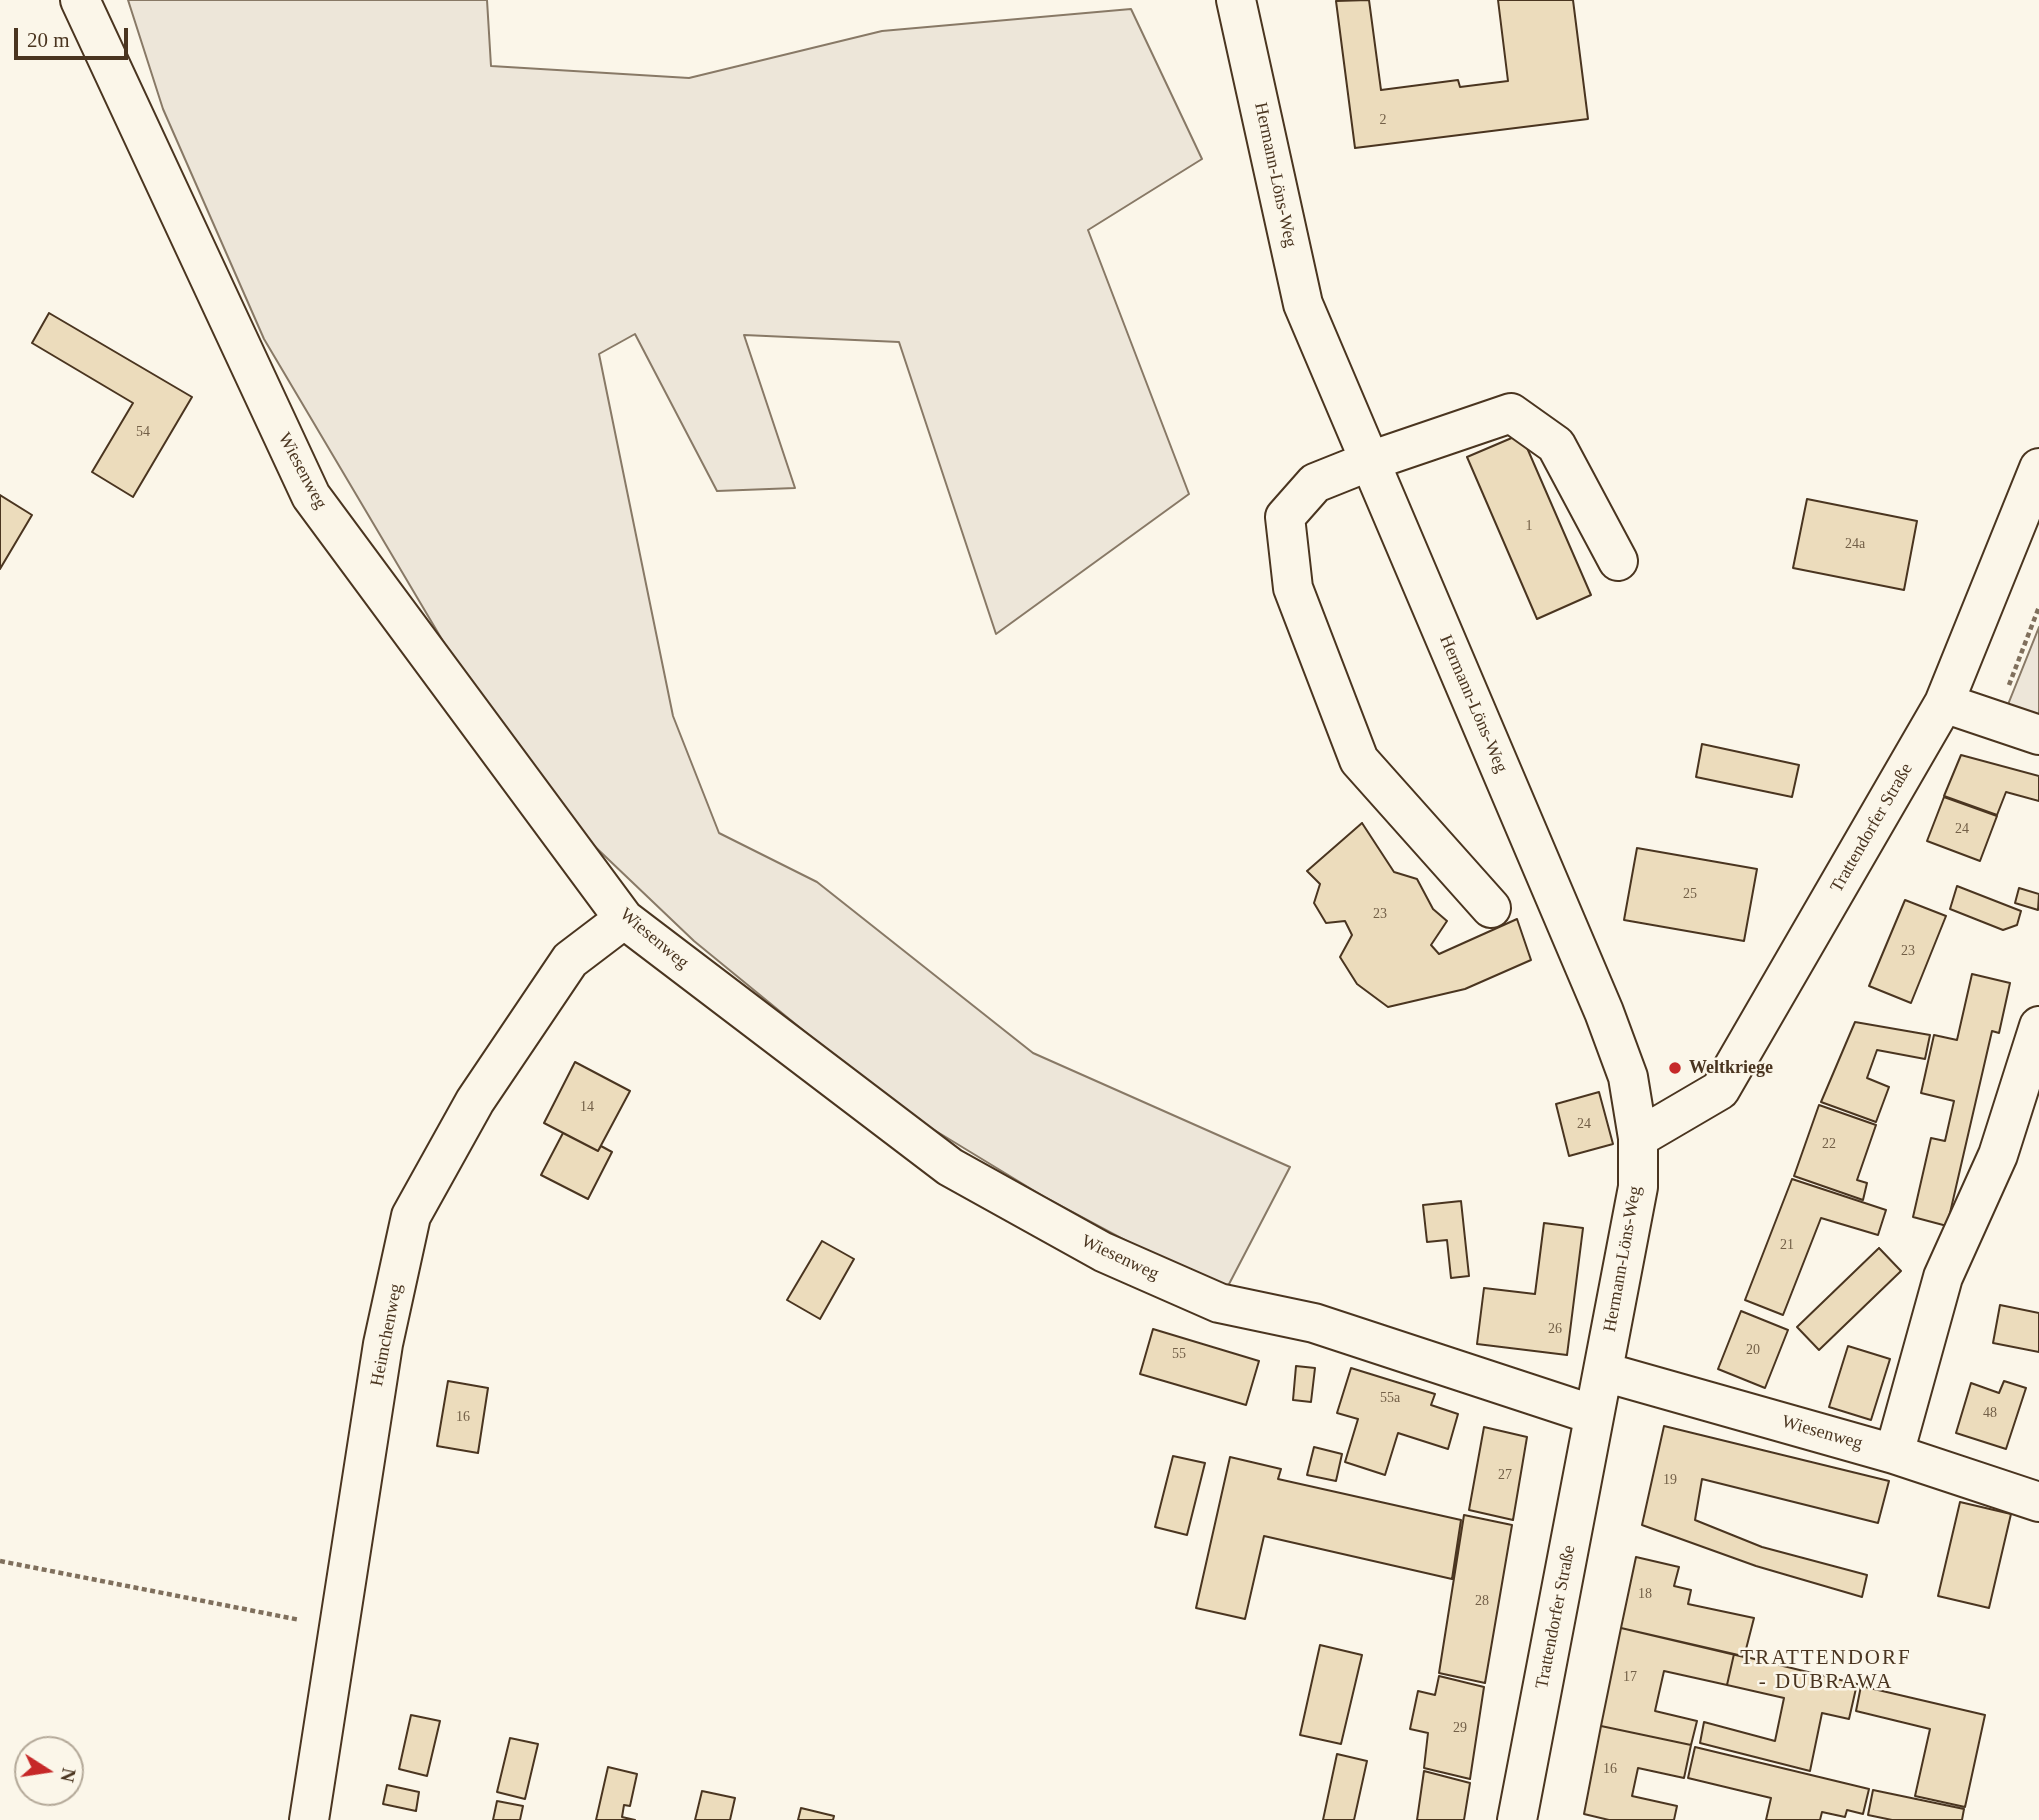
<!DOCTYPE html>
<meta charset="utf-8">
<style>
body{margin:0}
#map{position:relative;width:2039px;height:1820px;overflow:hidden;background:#fbf6e9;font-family:"Times New Roman",serif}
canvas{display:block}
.north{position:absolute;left:14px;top:1736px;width:70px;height:70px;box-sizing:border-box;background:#fbf6e9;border:2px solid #b4a999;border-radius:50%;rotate:102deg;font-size:19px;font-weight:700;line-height:28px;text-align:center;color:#4a3520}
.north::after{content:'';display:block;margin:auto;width:24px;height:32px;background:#c62828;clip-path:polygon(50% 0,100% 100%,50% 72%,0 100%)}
.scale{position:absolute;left:14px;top:28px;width:114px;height:32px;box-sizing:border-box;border:4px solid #4a3520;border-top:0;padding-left:9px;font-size:21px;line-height:24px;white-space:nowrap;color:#4a3520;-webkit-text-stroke:5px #fbf6e9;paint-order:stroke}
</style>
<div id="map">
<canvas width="2039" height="1820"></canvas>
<div class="north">N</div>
<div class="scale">20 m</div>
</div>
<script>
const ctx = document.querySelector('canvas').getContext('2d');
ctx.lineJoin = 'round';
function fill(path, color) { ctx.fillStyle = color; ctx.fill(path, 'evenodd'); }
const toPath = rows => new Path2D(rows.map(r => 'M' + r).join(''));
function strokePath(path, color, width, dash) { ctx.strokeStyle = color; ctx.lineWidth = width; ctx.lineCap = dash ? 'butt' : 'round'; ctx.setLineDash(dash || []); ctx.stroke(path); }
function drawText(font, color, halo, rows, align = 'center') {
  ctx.font = font + ' "Times New Roman",serif'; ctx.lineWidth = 5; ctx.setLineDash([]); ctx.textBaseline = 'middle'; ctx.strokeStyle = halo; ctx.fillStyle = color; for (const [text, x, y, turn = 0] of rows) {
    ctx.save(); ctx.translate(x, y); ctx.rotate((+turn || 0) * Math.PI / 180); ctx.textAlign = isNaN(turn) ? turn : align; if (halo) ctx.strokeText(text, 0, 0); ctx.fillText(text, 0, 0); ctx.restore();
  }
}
const green = toPath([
 [128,0,487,0,491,66,689,78,882,31,1131,9,1202,159,1088,230,1189,494,996,634,899,342,744,335,795,488,717,491,635,334,599,354,673,716,719,833,817,882,1033,1053,1290,1167,1228,1286,1162,1260,1046,1198,898,1108,694,941,588,840,466,680,264,339,163,109,128,0],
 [2039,627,2039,720,2007,707,2039,627]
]);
fill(green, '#ede6d9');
strokePath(green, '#887966', 2);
const building = toPath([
 [1369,0,1381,90,1458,80,1460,87,1508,81,1498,0,1573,0,1588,119,1355,148,1336,1,1369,0],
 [49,313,192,397,133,497,92,472,133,403,32,343,49,313],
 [1521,434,1591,595,1537,619,1467,457,1521,434],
 [0,495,32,515,0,569,0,495],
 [1807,499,1917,521,1904,590,1793,568,1807,499],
 [1702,744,1799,765,1792,797,1696,777,1702,744],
 [1961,755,2039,776,2039,801,2006,792,1997,815,1944,796,1961,755],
 [1944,797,1997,816,1980,861,1927,841,1944,797],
 [1362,823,1394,872,1417,879,1433,909,1447,921,1431,945,1439,954,1517,919,1531,960,1465,989,1388,1007,1357,984,1340,957,1352,935,1345,921,1326,923,1314,903,1320,884,1307,871,1362,823],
 [1637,848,1757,869,1744,941,1624,920,1637,848],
 [1957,886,2021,911,2017,925,2003,930,1950,909,1957,886],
 [2019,888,2039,894,2038,910,2015,903,2019,888],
 [1905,900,1946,916,1911,1003,1869,986,1905,900],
 [1972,974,2010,983,1999,1033,1992,1031,1947,1226,1913,1217,1931,1138,1945,1141,1954,1101,1921,1093,1934,1035,1957,1040,1972,974],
 [1855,1022,1930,1035,1925,1059,1877,1050,1867,1078,1889,1087,1876,1122,1821,1102,1855,1022],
 [575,1062,630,1091,598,1151,544,1123,575,1062],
 [1599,1092,1613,1144,1569,1156,1556,1104,1599,1092],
 [1819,1105,1876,1125,1857,1180,1867,1183,1863,1200,1794,1176,1819,1105],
 [563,1133,598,1151,601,1146,612,1152,588,1199,541,1175,563,1133],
 [1792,1179,1886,1210,1878,1235,1821,1218,1783,1315,1745,1300,1792,1179],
 [1461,1201,1469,1276,1451,1278,1447,1240,1427,1242,1423,1205,1461,1201],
 [1544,1223,1583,1228,1567,1355,1477,1344,1484,1288,1535,1294,1544,1223],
 [822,1241,854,1259,820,1319,787,1300,822,1241],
 [1879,1248,1901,1271,1819,1350,1797,1327,1879,1248],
 [2000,1305,2039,1313,2039,1352,1993,1343,2000,1305],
 [1741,1311,1788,1330,1765,1388,1718,1369,1741,1311],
 [1153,1329,1259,1361,1246,1405,1140,1374,1153,1329],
 [1848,1346,1890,1359,1871,1420,1829,1407,1848,1346],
 [1296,1366,1315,1368,1311,1402,1293,1400,1296,1366],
 [1351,1368,1435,1394,1431,1405,1458,1414,1448,1449,1398,1433,1385,1475,1345,1462,1358,1419,1337,1413,1351,1368],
 [448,1381,488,1388,478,1453,437,1446,448,1381],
 [2004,1381,2026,1388,2006,1449,1956,1433,1971,1383,1999,1393,2004,1381],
 [1664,1426,1889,1481,1878,1523,1702,1479,1695,1520,1762,1547,1867,1575,1862,1597,1756,1566,1642,1525,1664,1426],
 [1484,1427,1527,1437,1513,1520,1469,1510,1484,1427],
 [1314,1447,1342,1454,1336,1481,1307,1475,1314,1447],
 [1173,1456,1205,1463,1187,1535,1155,1527,1173,1456],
 [1230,1457,1281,1469,1278,1479,1461,1520,1452,1579,1264,1536,1245,1619,1196,1608,1230,1457],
 [1960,1502,2011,1514,1989,1608,1938,1596,1960,1502],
 [1464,1515,1512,1525,1485,1683,1439,1673,1464,1515],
 [1636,1557,1679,1567,1674,1586,1691,1590,1688,1604,1754,1618,1744,1657,1621,1628,1636,1557],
 [1621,1628,1734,1654,1727,1685,1664,1671,1655,1711,1697,1721,1691,1745,1601,1726,1621,1628],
 [1320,1645,1362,1655,1341,1744,1300,1735,1320,1645],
 [1734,1654,1857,1684,1849,1719,1822,1713,1810,1771,1700,1743,1704,1722,1775,1741,1784,1698,1727,1685,1734,1654],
 [1439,1676,1484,1687,1470,1779,1424,1768,1428,1733,1410,1729,1418,1691,1435,1695,1439,1676],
 [1861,1686,1985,1715,1965,1807,1915,1796,1930,1729,1856,1711,1861,1686],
 [411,1715,440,1721,427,1776,399,1769,411,1715],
 [1601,1726,1691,1745,1684,1778,1638,1768,1632,1796,1677,1806,1674,1820,1609,1820,1584,1814,1601,1726],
 [510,1738,538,1744,525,1799,497,1792,510,1738],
 [1695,1747,1869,1789,1863,1814,1847,1810,1845,1817,1822,1812,1820,1820,1766,1820,1771,1798,1688,1778,1695,1747],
 [1337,1754,1367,1761,1354,1820,1323,1820,1337,1754],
 [608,1767,637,1774,630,1806,624,1805,622,1817,635,1820,596,1820,608,1767],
 [1424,1771,1470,1783,1464,1820,1417,1820,1424,1771],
 [387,1785,419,1792,416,1811,383,1804,387,1785],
 [1873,1790,1964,1809,1962,1820,1892,1820,1868,1815,1873,1790],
 [702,1791,735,1798,730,1820,695,1820,702,1791],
 [497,1801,523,1806,520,1820,493,1820,497,1801],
 [801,1808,834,1816,833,1820,798,1820,801,1808]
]);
fill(building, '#ecdcbc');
strokePath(building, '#4a3520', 2);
const minor = toPath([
 [80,0,311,496,624,919,950,1167,1103,1252,1219,1303,1314,1323,1594,1415],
 [1236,0,1303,304,1604,1012,1628,1077,1638,1138,1638,1187,1517,1820],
 [1944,703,2039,735],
 [1491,908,1359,760,1293,588,1285,517,1315,483,1370,461,1511,413,1556,445,1618,561],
 [1638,1138,1720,1090,1944,703,2039,468],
 [1604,1372,1894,1454,2039,1502],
 [1894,1454,1943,1277,1998,1155,2039,1026],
 [309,1820,383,1344,411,1216,475,1101,570,960,624,919]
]);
strokePath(minor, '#4a3520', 42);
strokePath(toPath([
 [2009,685,2039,607],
 [0,1561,300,1620]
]), '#7f6f5c', 4.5, [5, 3.5]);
strokePath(minor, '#fbf6e9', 38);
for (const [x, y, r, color] of [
 [1675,1068,7,"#c62828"]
]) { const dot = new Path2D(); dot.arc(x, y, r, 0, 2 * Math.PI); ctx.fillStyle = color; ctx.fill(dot); strokePath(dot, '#fbf6e9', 2.5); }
drawText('14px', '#725f47', null, [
 ["2",1383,120],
 ["54",143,432],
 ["1",1529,526],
 ["24a",1855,544],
 ["24",1962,829],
 ["25",1690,894],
 ["23",1380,914],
 ["23",1908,951],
 ["14",587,1107],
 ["24",1584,1124],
 ["22",1829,1144],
 ["21",1787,1245],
 ["26",1555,1329],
 ["20",1753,1350],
 ["55",1179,1354],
 ["55a",1390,1398],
 ["48",1990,1413],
 ["16",463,1417],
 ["27",1505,1475],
 ["19",1670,1480],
 ["18",1645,1594],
 ["28",1482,1601],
 ["17",1630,1677],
 ["29",1460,1728],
 ["16",1610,1769]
]);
drawText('18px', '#4a3520', '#fbf6e9', [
 ["Hermann-Löns-Weg",1275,175,78],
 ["Wiesenweg",302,471,62],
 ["Hermann-Löns-Weg",1473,704,67],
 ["Trattendorfer Straße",1872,828,-60],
 ["Wiesenweg",654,939,40],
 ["Wiesenweg",1120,1258,25],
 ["Hermann-Löns-Weg",1623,1259,-80],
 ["Heimchenweg",387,1335,-79],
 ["Wiesenweg",1822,1433,16],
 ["Trattendorfer Straße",1556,1617,-79]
]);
drawText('bold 18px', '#4a3520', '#fbf6e9', [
 ["Weltkriege",1689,1068]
], 'left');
ctx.letterSpacing = '2px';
drawText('21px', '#4a3520', '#fbf6e9', [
 ["TRATTENDORF",1826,1658],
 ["- DUBRAWA",1826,1682]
]);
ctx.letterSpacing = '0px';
</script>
